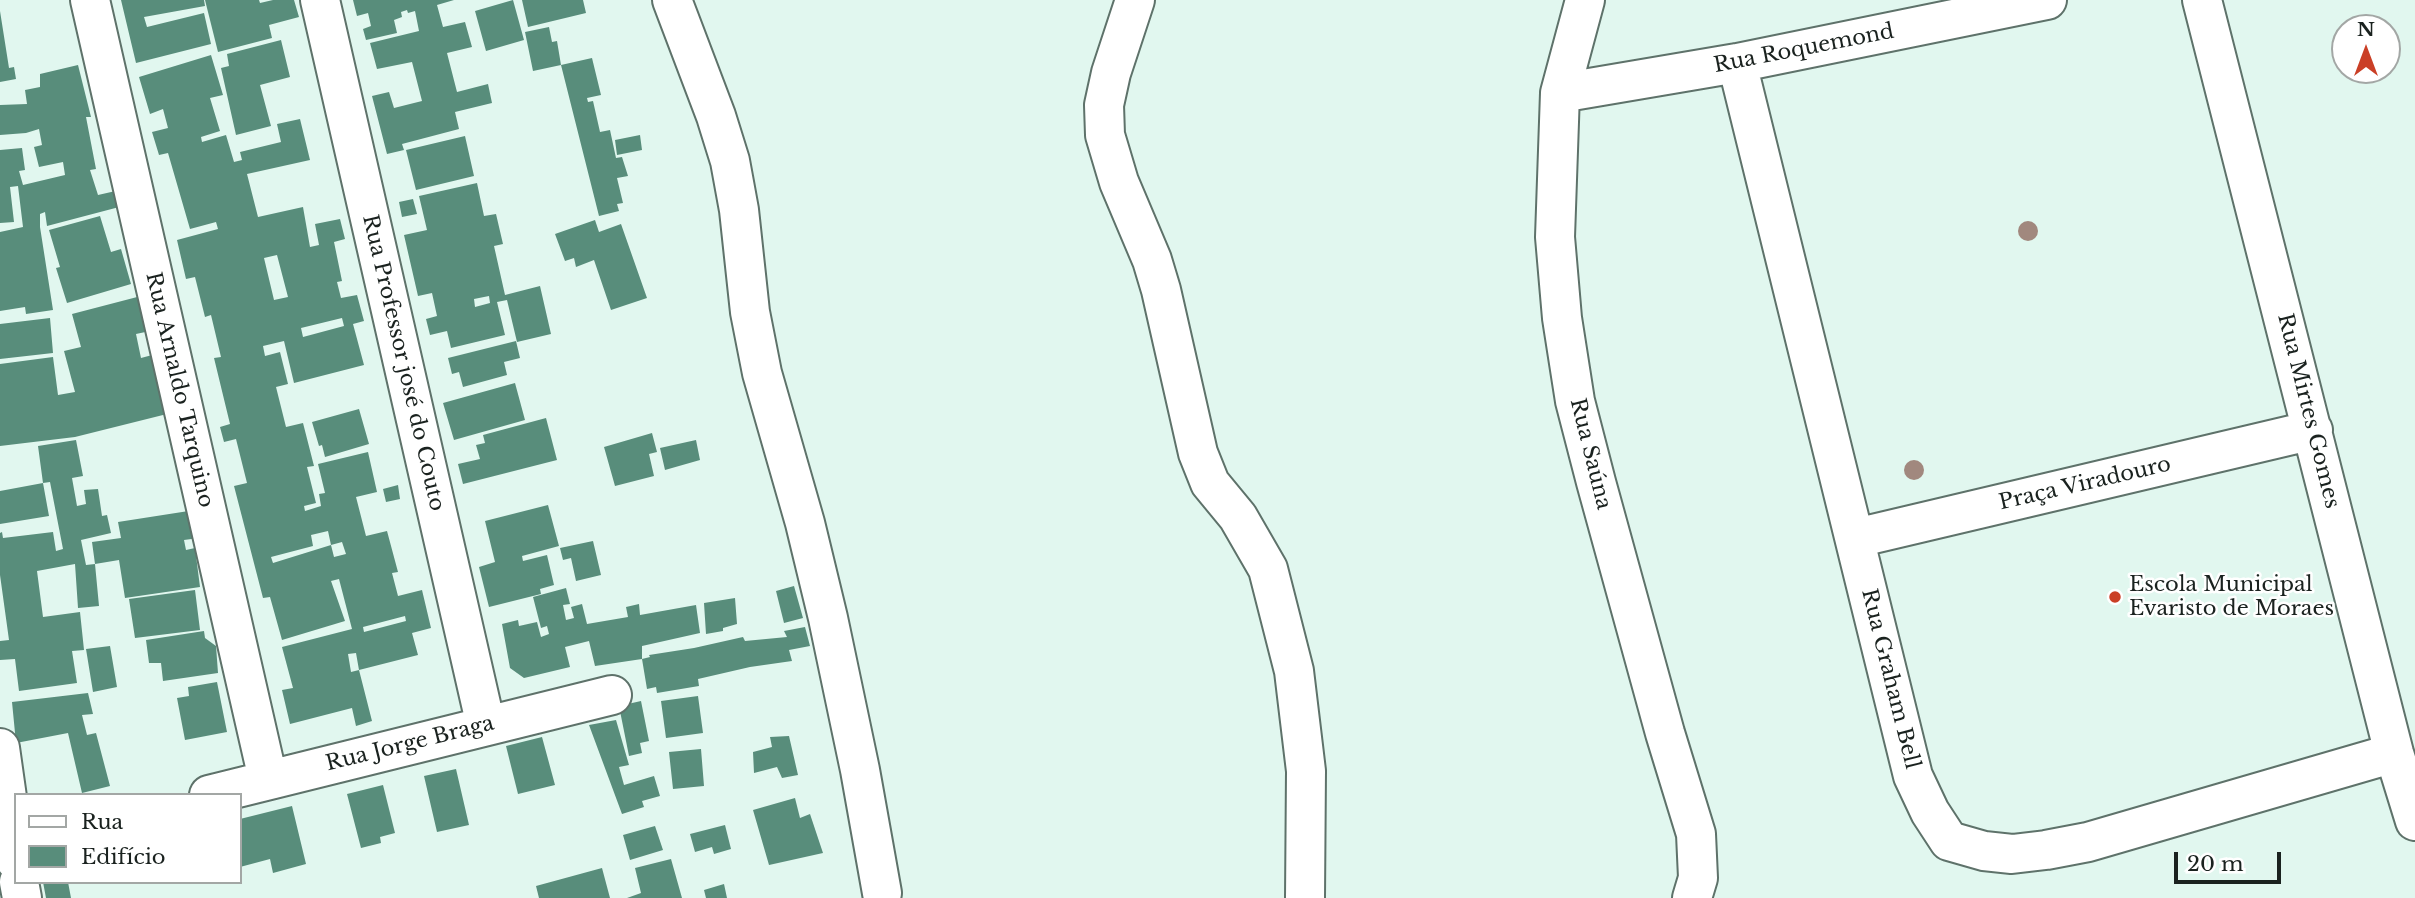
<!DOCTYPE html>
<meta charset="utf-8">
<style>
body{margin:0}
#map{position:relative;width:2415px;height:898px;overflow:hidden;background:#e1f7ef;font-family:"Libre Baskerville",serif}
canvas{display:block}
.legend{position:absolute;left:14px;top:793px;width:228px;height:91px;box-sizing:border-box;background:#fff;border:2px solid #a3a7a5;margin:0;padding:9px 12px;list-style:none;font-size:21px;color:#1a221f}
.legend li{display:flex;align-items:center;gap:14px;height:35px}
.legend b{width:35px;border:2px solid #a3a7a5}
.north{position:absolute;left:2331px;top:14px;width:70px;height:70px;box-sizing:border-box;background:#fff;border:2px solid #a3a7a5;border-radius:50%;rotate:0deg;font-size:19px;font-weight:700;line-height:28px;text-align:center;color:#1a221f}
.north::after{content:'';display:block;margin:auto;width:24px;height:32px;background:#ca3f26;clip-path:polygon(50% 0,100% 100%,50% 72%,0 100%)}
.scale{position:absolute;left:2174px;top:852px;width:107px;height:32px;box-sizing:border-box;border:4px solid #1a221f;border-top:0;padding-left:9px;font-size:21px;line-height:24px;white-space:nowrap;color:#1a221f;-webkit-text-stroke:5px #fff;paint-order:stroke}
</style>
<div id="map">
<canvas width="2415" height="898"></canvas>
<ul class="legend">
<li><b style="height:9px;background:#fff"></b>Rua</li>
<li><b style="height:19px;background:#588d7b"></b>Edifício</li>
</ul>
<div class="north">N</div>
<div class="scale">20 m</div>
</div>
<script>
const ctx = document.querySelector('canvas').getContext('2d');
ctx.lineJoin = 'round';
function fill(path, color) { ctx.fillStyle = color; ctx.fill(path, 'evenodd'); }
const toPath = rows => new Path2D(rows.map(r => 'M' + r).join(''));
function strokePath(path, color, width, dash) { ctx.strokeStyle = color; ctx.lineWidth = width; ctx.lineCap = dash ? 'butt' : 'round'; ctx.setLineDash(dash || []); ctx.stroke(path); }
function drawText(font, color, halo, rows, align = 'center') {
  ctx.font = font + ' "Libre Baskerville",serif'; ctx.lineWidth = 5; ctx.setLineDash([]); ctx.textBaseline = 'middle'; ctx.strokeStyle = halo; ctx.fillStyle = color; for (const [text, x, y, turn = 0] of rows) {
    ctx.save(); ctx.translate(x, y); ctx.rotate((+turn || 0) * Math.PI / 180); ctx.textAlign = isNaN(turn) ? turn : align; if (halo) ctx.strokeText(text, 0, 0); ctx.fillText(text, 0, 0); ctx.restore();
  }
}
fill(toPath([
 [121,0,204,0,205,6,144,17,147,27,204,13,211,44,136,63],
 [205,0,259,0,260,3,273,0,294,0,299,17,269,25,272,38,218,52],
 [353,0,454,0,437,5,443,27,465,22,472,47,447,53,457,92,488,84,492,103,455,112,459,129,402,144,404,150,387,154,372,96,389,92,394,108,422,101,412,62,377,69,370,43,419,31,415,11,408,13,407,10,401,12,402,17,394,20,397,33,366,40,363,29,371,26,368,13,357,16],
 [513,0,524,40,486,51,475,11],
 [522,0,583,0,586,13,528,27],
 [0,11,9,68,14,67,16,79,0,82],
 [549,27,552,42,557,41,561,65,533,71,525,32],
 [281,40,290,77,260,85,271,126,236,135,221,68,229,66,227,54],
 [211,55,223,95,210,98,220,131,201,137,202,142,226,135,234,162,242,160,240,152,281,142,277,124,300,119,310,160,247,174,258,217,303,207,310,247,319,245,315,224,340,219,345,239,334,242,342,281,337,282,341,298,357,295,364,321,353,324,364,365,294,383,284,341,263,346,265,356,280,352,288,384,276,387,286,427,303,423,314,466,307,467,316,503,304,506,305,511,321,506,319,494,325,493,318,464,368,452,377,492,356,497,366,536,387,531,398,572,392,573,398,596,422,590,431,628,412,633,418,655,359,670,356,653,348,654,351,672,359,670,372,721,356,726,352,708,290,724,282,690,293,688,282,647,352,629,339,579,331,581,345,621,282,640,270,597,263,598,234,486,247,483,236,439,224,442,220,427,230,424,214,358,221,357,211,315,205,317,195,277,186,279,177,240,218,229,216,222,190,229,168,153,159,155,152,132,168,128,163,109,150,114,139,77],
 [277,255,288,297,274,300,264,258],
 [342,318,344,326,303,337,301,328],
 [328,531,331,545,342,542,346,554,334,557,331,545,273,563,271,557,313,546,311,535],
 [405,616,406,621,364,632,363,627],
 [592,58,601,95,587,98,588,102,593,101,600,132,610,130,616,158,622,157,628,176,617,178,623,203,617,204,619,211,599,216,561,65],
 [78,65,91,117,86,117,96,169,90,170,98,195,120,190,123,206,47,226,45,212,40,214,40,227,53,310,26,314,25,307,0,311,0,232,23,227,18,186,10,187,14,222,0,223,0,150,22,148,25,170,19,171,23,185,65,175,63,162,39,167,34,147,42,145,39,129,26,133,0,135,0,105,27,104,25,90,40,87,40,74],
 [640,135,642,150,617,155,615,140],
 [465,136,474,176,416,190,406,150],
 [477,183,484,216,496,214,503,244,494,246,505,295,540,286,551,334,517,342,507,300,497,302,505,335,451,348,447,331,430,335,426,319,437,316,432,293,418,296,404,235,427,230,419,196],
 [489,296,490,303,475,307,474,299],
 [413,199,417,214,402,217,399,202],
 [100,216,111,252,121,249,131,284,67,303,56,268,60,267,49,230],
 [595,220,599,232,621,224,647,298,611,310,594,260,576,267,574,258,565,261,555,234],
 [141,296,150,331,136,334,141,358,156,354,171,413,75,437,0,446,0,364,53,357,58,395,75,392,64,351,81,347,72,314],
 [50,318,53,353,0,359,0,324],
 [516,341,520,358,504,362,507,375,463,387,459,372,452,374,448,358],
 [515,383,525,420,454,440,443,403],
 [359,409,369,444,325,457,322,445,319,446,312,422],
 [546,418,557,460,463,484,458,464,480,459,476,445,485,443,483,435],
 [652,433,657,452,649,454,654,476,615,486,604,447],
 [76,440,83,476,72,478,77,506,86,504,84,490,98,489,102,516,107,515,111,533,81,540,86,565,95,564,99,606,78,608,75,564,37,571,43,617,80,612,84,650,72,651,77,683,19,691,15,659,0,660,0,641,9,640,0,575,0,533,2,532,3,538,53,532,56,551,63,549,50,482,43,483,49,516,0,524,0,491,43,483,38,446],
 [696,440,700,460,665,470,660,448],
 [398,485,400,499,386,502,383,489],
 [548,505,559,546,522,556,523,561,547,555,554,585,540,589,541,594,489,607,479,567,495,562,485,521],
 [195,510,199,538,184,540,186,550,195,548,200,587,125,598,119,560,95,564,92,542,121,538,118,522],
 [593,541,601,575,576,581,571,558,563,560,560,548],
 [794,586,803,618,784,623,776,591],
 [566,588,570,604,563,605,566,620,574,618,571,607,582,604,587,624,628,617,626,607,639,604,640,615,696,605,700,633,642,646,642,659,650,657,649,655,694,648,743,637,745,641,787,637,784,631,805,627,810,646,789,650,792,661,750,667,698,679,699,686,657,693,656,687,647,689,642,659,595,666,589,641,565,647,570,667,524,678,510,668,502,624,518,620,519,626,537,622,541,637,549,634,547,626,541,628,533,597],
 [195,590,200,630,135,638,129,599],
 [735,598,737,624,723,628,723,631,706,634,704,603],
 [204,631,205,638,216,646,218,673,163,681,161,663,149,663,146,640],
 [110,646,117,687,93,692,86,649],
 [217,682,227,732,185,740,177,698,189,696,188,687],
 [88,693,93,714,82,715,87,735,96,733,110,786,82,793,68,733,16,743,12,702],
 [698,696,703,733,666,738,661,701],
 [641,701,649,741,640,743,642,753,629,756,619,706],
 [616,720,629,765,619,767,624,785,654,776,660,796,642,801,644,807,622,814,589,725],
 [789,736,798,775,782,778,777,767,754,773,753,752,772,747,770,737],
 [542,737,555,785,518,794,506,746],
 [701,749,704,786,673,789,669,752],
 [456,769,469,825,437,832,424,776],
 [383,785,395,833,380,837,381,843,361,848,347,794],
 [795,798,800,818,810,814,823,853,769,865,753,810],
 [292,806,306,864,273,873,270,859,240,867,240,819],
 [725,825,731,849,714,854,712,847,695,852,690,834],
 [655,826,663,850,630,860,623,835],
 [671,859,682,898,627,898,641,893,635,868],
 [602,868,610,898,539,898,536,886],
 [43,882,68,882,71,898,46,898],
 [724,884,727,898,706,898,704,890]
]), '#588d7b');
const minor = toPath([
 [90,0,268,779],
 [320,0,486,726],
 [672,0,716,116,730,161,739,210,750,312,762,373,805,523,828,618,860,770,882,893],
 [1135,0,1111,73,1104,105,1105,135,1119,182,1152,260,1161,290,1198,453,1210,483,1238,517,1268,569,1294,671,1306,771,1305,898],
 [1585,0,1560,93,1555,237,1562,318,1575,401,1596,482,1665,733,1696,834,1698,878,1692,898],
 [2202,0,2394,753,2415,821],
 [1737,63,1913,776,1930,812,1949,841,1984,851,2012,854,2046,850,2088,842,2394,753],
 [1560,93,1737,63,2047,0],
 [1856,538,2313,430],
 [0,748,16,861],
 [209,795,612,695],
 [19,882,22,898]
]);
strokePath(minor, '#5e726a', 42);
strokePath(minor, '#fff', 38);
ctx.fillStyle = '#a1887e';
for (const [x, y] of [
 [2028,231],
 [1914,470]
]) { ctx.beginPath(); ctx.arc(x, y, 10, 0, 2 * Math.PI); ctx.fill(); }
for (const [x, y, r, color] of [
 [2115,597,7,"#ca3f26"]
]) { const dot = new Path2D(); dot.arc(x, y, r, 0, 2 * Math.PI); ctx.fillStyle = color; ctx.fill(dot); strokePath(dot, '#fff', 2.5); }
drawText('21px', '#1a221f', '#fff', [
 ["Rua Roquemond",1804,49,-11],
 ["Rua Professor josé do Couto",403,363,77],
 ["Rua Arnaldo Tarquino",179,390,77],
 ["Rua Mirtes Gomes",2308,411,76],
 ["Rua Saúna",1590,454,76],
 ["Praça Viradouro",2085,484,-13],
 ["Rua Graham Bell",1890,679,76],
 ["Rua Jorge Braga",410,744,-14]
]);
drawText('21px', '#1a221f', '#fff', [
 ["Escola Municipal",2129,585],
 ["Evaristo de Moraes",2129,609]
], 'left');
</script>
